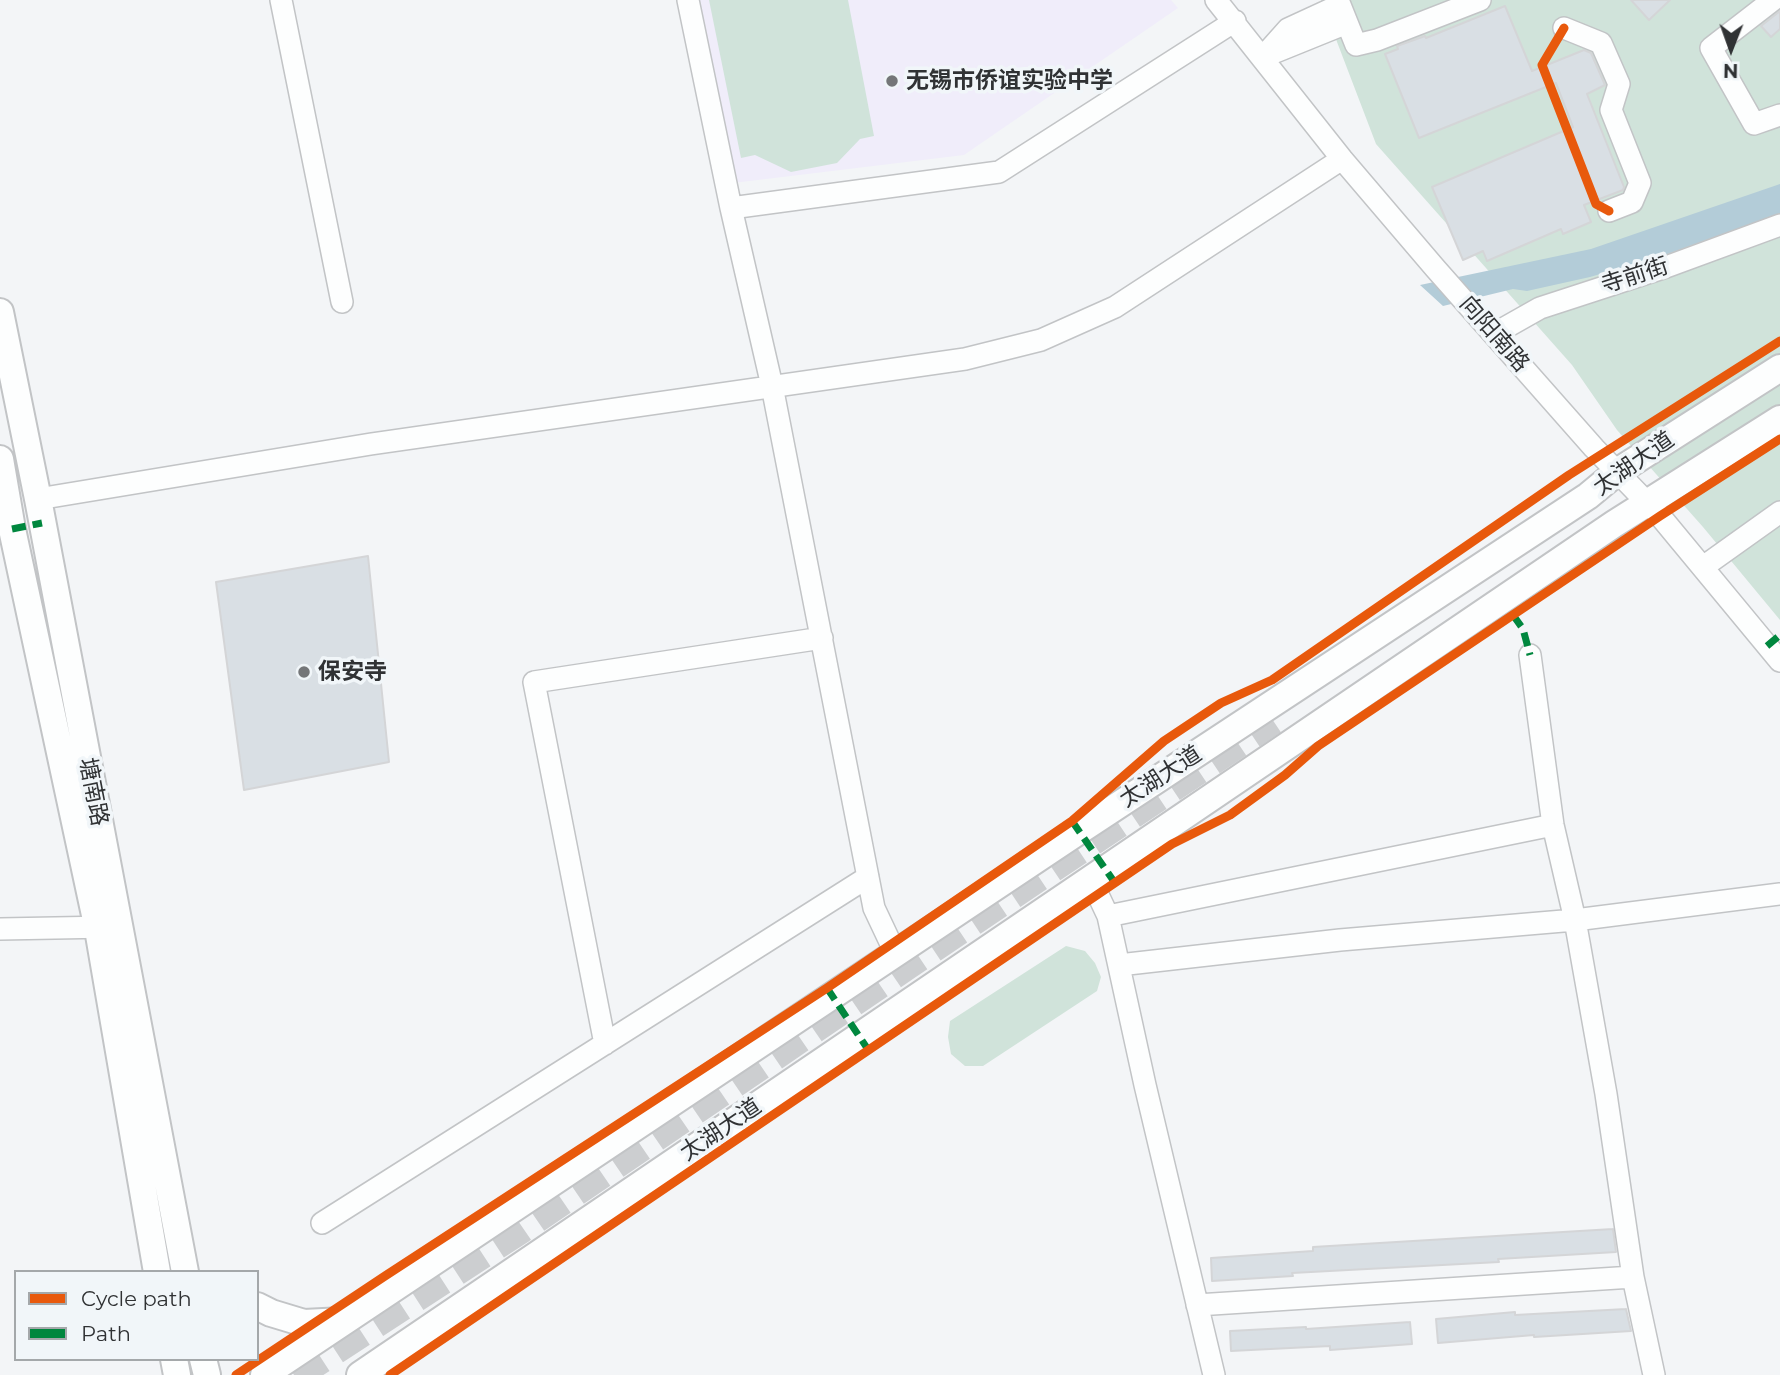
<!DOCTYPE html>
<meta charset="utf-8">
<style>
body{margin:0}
#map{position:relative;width:1780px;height:1375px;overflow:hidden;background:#f3f5f7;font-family:Montserrat,sans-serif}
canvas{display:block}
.legend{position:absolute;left:14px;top:1270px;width:245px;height:91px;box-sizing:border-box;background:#f1f6f9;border:2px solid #a4a8aa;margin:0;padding:9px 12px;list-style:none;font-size:21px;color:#303234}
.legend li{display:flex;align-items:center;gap:14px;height:35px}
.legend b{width:35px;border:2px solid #a4a8aa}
.north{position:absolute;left:1696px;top:14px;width:70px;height:70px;-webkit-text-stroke:5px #f1f6f9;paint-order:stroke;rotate:181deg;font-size:19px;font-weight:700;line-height:28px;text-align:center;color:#303234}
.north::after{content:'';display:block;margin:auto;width:24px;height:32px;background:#303234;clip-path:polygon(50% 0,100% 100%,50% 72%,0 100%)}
</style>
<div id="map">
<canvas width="1780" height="1375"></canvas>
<ul class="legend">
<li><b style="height:9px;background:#e8590c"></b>Cycle path</li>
<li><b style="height:9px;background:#00873e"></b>Path</li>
</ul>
<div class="north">N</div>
</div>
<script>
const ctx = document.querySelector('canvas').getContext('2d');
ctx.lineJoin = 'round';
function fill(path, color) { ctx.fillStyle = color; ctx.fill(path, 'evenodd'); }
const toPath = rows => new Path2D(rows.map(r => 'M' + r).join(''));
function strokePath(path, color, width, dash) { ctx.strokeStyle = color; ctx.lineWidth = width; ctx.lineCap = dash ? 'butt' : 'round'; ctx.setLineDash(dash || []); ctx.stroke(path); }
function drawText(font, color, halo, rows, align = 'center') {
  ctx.font = font + ' Montserrat,"Noto Sans SC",sans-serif'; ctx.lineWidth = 7; ctx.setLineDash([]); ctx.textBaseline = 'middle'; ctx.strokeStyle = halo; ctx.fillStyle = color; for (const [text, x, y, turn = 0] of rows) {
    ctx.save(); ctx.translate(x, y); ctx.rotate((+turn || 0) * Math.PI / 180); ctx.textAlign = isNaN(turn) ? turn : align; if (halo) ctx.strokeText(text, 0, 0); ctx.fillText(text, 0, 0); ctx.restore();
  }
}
fill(toPath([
 [696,0,1171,0,1178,8,964,155,733,183]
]), '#f0edfa');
fill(toPath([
 [709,0,848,0,874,136,860,139,837,163,791,172,755,155,741,158],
 [1321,0,1780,0,1780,620,1703,527,1617,430,1572,365,1376,144],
 [1066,946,1085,951,1095,963,1101,977,1097,991,983,1066,965,1066,951,1054,948,1037,950,1021]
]), '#d0e3da');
fill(toPath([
 [1780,184,1780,213,1662,256,1590,277,1527,291,1513,289,1443,306,1420,285,1591,249]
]), '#b3ccd8');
const building = toPath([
 [1631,0,1670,0,1649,20,1631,0],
 [1505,6,1532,71,1584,50,1591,53,1605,85,1587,94,1624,187,1623,190,1584,205,1591,222,1563,234,1561,229,1487,261,1483,251,1463,260,1432,187,1573,127,1556,83,1419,138,1385,54,1398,49,1397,46,1425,36,1426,38,1505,6],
 [1780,11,1780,29,1771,37,1761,26,1780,11],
 [368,556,389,762,244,790,216,582,368,556],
 [1613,1229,1616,1252,1498,1259,1499,1262,1292,1273,1293,1276,1212,1281,1211,1258,1313,1251,1313,1247,1613,1229],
 [1626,1309,1631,1331,1534,1337,1534,1335,1438,1343,1436,1319,1515,1312,1515,1315,1626,1309],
 [1410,1322,1412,1344,1330,1350,1330,1346,1231,1351,1230,1331,1306,1327,1306,1329,1410,1322]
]);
fill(building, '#d9dfe4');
strokePath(building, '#d4d5d7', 2);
strokePath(toPath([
 [294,1375,520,1228,905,965,1272,719]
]), '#ccced0', 32, [32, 16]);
const minor = toPath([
 [281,0,342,302],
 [688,0,731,208,772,386,874,908,891,944,898,952],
 [1216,0,1342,159,1435,268,1594,448,1660,516,1780,661],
 [1338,0,1356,45,1377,40,1480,0],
 [1773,0,1711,48,1754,124,1780,115],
 [1564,28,1601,43,1619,84,1611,110,1640,183,1632,202,1609,211],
 [1268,55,1347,23],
 [1263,57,1288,29,1340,5],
 [731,208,999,172,1235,21],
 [1494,334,1540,308,1666,267,1780,225],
 [38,499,371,444,965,359,1041,340,1115,307,1342,159],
 [1703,567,1780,512],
 [1530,655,1553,825,1575,920,1606,1094,1633,1277,1654,1375],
 [1091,880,1108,916,1145,1085,1214,1375],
 [1108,916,1553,825],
 [0,929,110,927],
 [1119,965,1340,940,1575,920,1780,894],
 [605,1044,534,682,822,638],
 [322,1223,868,877],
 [1197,1305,1633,1277]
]);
const major = toPath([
 [0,312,38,499,185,1272],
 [0,459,12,529,98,929,157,1272],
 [257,1306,271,1313,304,1323,343,1321],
 [174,1359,177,1375],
 [203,1359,207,1375],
 [264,1375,1079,831,1588,496,1617,472,1780,368],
 [360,1375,1614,524,1780,419]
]);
strokePath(minor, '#c2c4c6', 24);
strokePath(major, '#c2c4c6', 30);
strokePath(minor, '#fdfefe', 21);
strokePath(major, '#fdfefe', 26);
strokePath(toPath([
 [12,529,42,523],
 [1513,615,1523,629,1530,655],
 [1767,646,1780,635],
 [1072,821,1115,883],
 [827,988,869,1051]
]), '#00873e', 7, [14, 7]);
strokePath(toPath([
 [1564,28,1542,65,1596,204,1609,211],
 [236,1375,385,1276,827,988,1072,821,1164,741,1221,703,1272,680,1569,475,1780,341],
 [390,1375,1172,844,1230,815,1285,775,1318,746,1660,516,1780,439]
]), '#e8590c', 9);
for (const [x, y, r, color] of [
 [892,81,7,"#747678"],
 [304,672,7,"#747678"]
]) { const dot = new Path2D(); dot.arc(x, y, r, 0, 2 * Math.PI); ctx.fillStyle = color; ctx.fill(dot); strokePath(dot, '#f1f6f9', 2.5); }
drawText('bold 23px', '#303234', '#f1f6f9', [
 ["无锡市侨谊实验中学",906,81],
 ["保安寺",318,672]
], 'left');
drawText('23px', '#303234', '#f1f6f9', [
 ["寺前街",1635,276,-18],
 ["向阳南路",1494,334,49],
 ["太湖大道",1634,464,-35],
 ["太湖大道",1161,777,-33],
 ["塘南路",93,792,79],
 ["太湖大道",721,1130,-34]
]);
</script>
